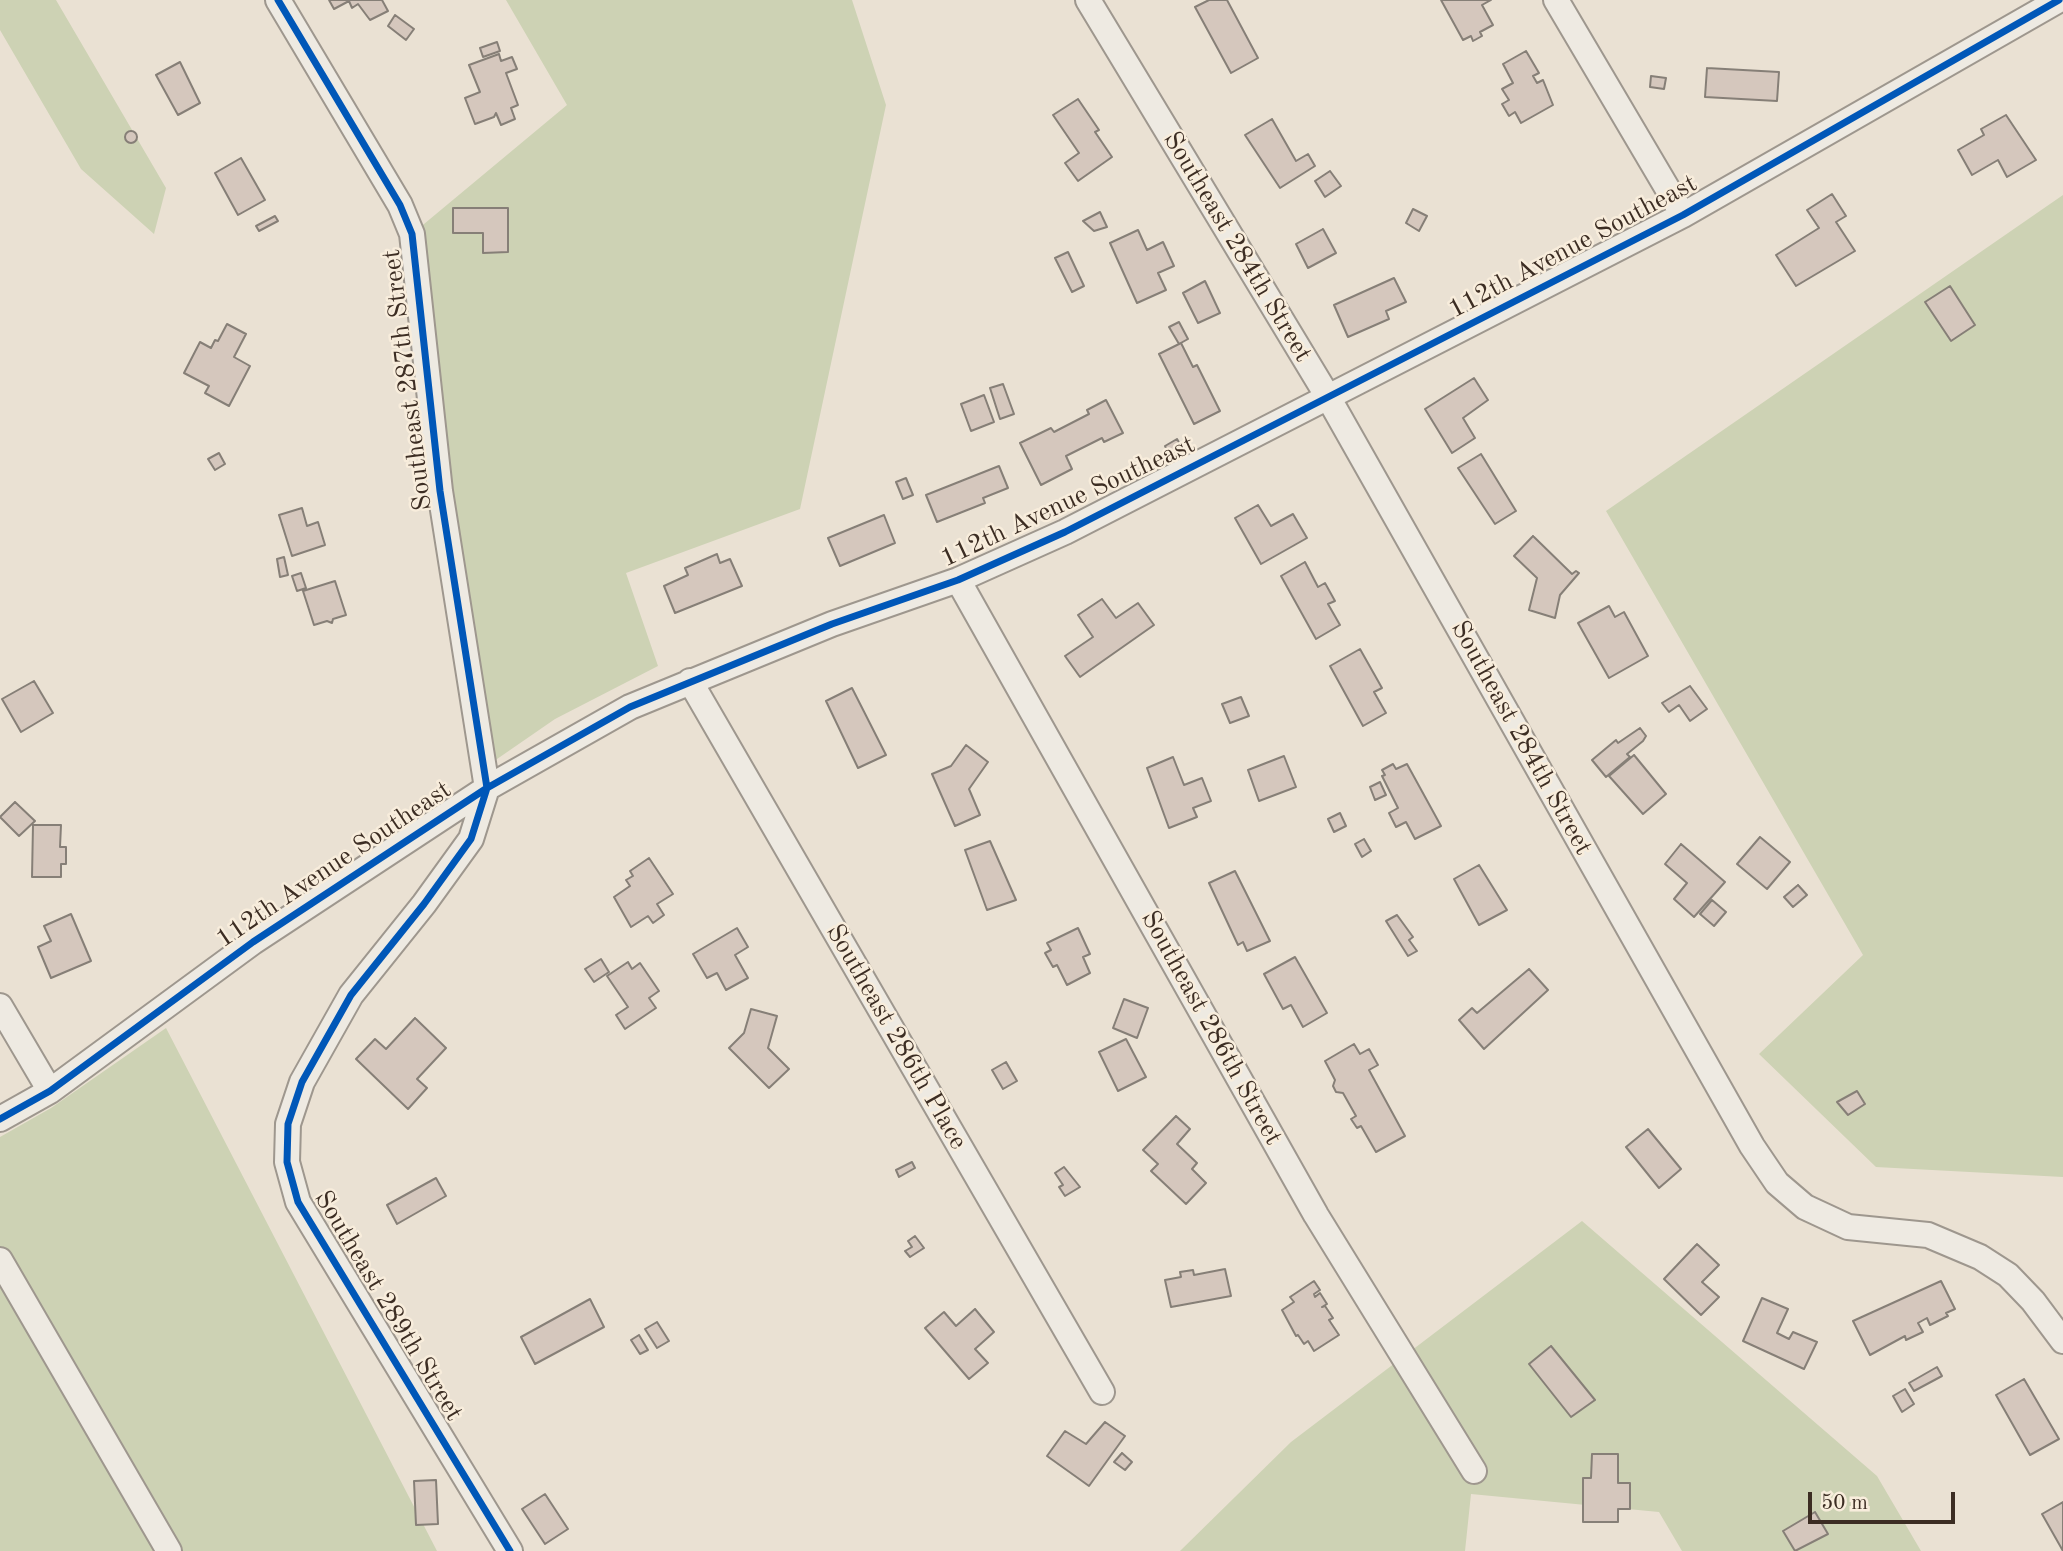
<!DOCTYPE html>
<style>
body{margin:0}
#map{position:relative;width:2063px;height:1551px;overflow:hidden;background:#eae1d3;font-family:"Old Standard TT",serif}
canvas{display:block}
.scale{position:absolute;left:1808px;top:1492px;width:147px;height:32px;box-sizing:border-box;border:4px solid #3c2d23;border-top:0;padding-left:9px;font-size:21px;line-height:24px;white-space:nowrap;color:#3c2d23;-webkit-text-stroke:5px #f8eddc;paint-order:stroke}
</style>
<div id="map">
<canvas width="2063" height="1551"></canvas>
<div class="scale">50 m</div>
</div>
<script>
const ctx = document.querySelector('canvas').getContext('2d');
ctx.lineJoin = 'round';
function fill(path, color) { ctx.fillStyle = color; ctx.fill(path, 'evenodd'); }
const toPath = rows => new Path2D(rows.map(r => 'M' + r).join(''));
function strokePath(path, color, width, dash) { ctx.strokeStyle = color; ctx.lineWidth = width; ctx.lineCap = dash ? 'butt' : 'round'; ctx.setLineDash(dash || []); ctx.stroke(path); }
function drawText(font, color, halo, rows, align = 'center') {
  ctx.font = font + ' "Old Standard TT",serif'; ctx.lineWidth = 5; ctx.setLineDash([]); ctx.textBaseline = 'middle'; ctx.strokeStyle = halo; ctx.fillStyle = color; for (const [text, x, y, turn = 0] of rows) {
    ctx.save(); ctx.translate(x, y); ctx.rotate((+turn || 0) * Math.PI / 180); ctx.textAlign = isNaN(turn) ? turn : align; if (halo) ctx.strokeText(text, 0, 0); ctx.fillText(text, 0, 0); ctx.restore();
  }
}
fill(toPath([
 [0,0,56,0,166,188,154,234,81,169,0,30],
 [506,0,852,0,886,105,800,509,626,573,658,666,555,719,484,768,412,234,567,105],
 [2063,195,2063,1177,1876,1167,1759,1054,1863,955,1606,511],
 [166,1028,437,1551,0,1551,0,1137,51,1108],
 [1582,1221,1877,1476,1921,1551,1682,1551,1659,1512,1471,1494,1465,1551,1180,1551,1291,1442]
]), '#cdd2b4');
const building = toPath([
 [329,0,382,0,388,11,370,20,358,4,352,8,349,1,334,9,329,0],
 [1209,0,1227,0,1258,58,1231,73,1195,7,1209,0],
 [1441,0,1491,0,1482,5,1493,25,1480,32,1482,36,1473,41,1471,36,1463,40,1441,0],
 [395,15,414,29,406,40,388,26,395,15],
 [497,42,500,51,483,57,480,48,497,42],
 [1526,51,1539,73,1533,76,1537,83,1543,80,1553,105,1521,123,1515,112,1509,116,1502,104,1509,100,1502,89,1513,83,1503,64,1526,51],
 [499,54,501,61,512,57,517,69,506,73,518,105,511,108,515,119,501,125,496,113,494,117,475,124,465,98,480,92,469,65,499,54],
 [180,62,200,103,178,115,156,75,180,62],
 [1707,68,1779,72,1777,101,1705,97,1707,68],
 [1651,76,1666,78,1664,89,1650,87,1651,76],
 [1078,99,1099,130,1095,132,1112,157,1078,181,1065,163,1079,153,1053,115,1078,99],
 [2006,115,2036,160,2007,177,1998,160,1972,175,1958,150,1984,135,1981,129,2006,115],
 [1272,119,1296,161,1308,154,1315,166,1280,188,1245,135,1272,119],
 '125 137a6 6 0 1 1 12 0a6 6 0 1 1-12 0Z',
 [241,158,265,200,238,215,215,173,241,158],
 [1330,171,1341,186,1325,197,1315,181,1330,171],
 [1832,194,1846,216,1836,222,1855,251,1796,286,1776,255,1819,228,1807,210,1832,194],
 [453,208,508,208,508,252,483,253,483,233,453,233,453,208],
 [1413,209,1427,216,1419,231,1406,223,1413,209],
 [1100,212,1107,227,1094,231,1083,221,1100,212],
 [275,216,278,221,259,231,256,226,275,216],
 [1323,229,1336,253,1308,268,1296,244,1323,229],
 [1138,230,1147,250,1163,242,1174,266,1158,273,1166,290,1137,303,1110,243,1138,230],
 [1068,252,1084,286,1072,292,1055,258,1068,252],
 [1394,278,1406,302,1386,311,1389,319,1348,337,1334,305,1394,278],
 [1205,281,1220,313,1198,323,1183,293,1205,281],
 [1950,286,1975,325,1951,341,1925,302,1950,286],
 [1179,322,1188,339,1179,344,1169,327,1179,322],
 [227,324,246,334,234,357,250,366,229,406,205,393,209,386,184,373,200,342,211,348,215,340,218,341,227,324],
 [1181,343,1193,367,1197,365,1220,411,1194,424,1159,354,1181,343],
 [1474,378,1488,400,1463,418,1475,438,1452,453,1425,409,1474,378],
 [1003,384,1014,414,1000,419,990,388,1003,384],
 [984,395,994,422,971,431,961,404,984,395],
 [1106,400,1123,433,1104,442,1102,438,1066,456,1072,469,1041,485,1020,443,1051,428,1054,432,1089,414,1087,410,1106,400],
 [1177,439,1183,449,1170,456,1165,446,1177,439],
 [219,453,225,464,215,470,208,459,219,453],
 [1481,454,1516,511,1495,524,1458,468,1481,454],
 [999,466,1008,488,983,498,985,503,937,522,926,495,999,466],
 [906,478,913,495,903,499,896,482,906,478],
 [1258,505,1271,526,1293,514,1307,538,1261,564,1235,518,1258,505],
 [302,508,307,526,318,522,325,545,292,556,279,515,302,508],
 [884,515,895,543,840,566,828,538,884,515],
 [1533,536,1572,574,1576,571,1579,573,1560,595,1555,618,1529,610,1537,578,1514,556,1533,536],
 [717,554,720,563,730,559,742,586,675,613,664,586,688,575,685,568,717,554],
 [284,557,288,575,280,577,277,559,284,557],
 [1305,562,1318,587,1325,583,1335,601,1328,604,1340,625,1316,639,1281,576,1305,562],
 [301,573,306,588,297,591,292,576,301,573],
 [335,581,346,615,333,619,332,623,327,621,314,625,303,591,335,581],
 [1102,599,1116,618,1138,603,1154,625,1080,677,1065,656,1093,637,1078,615,1102,599],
 [1609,606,1615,617,1624,612,1648,656,1609,678,1578,623,1609,606],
 [1360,649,1382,688,1374,692,1386,713,1363,726,1330,666,1360,649],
 [34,681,53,713,21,732,2,699,34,681],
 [1690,686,1707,709,1690,721,1679,705,1669,712,1662,703,1690,686],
 [852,688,886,755,858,768,826,701,852,688],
 [1241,697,1249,716,1230,723,1222,704,1241,697],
 [1640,728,1646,736,1643,741,1627,754,1630,757,1606,777,1592,760,1616,740,1618,743,1640,728],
 [966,745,988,762,969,789,980,815,955,826,932,774,951,766,966,745],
 [1634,755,1666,794,1643,814,1609,776,1634,755],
 [1284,756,1296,787,1259,801,1248,770,1284,756],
 [1173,757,1184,785,1202,778,1211,801,1193,808,1197,817,1169,828,1147,768,1173,757],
 [1393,764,1396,769,1407,764,1441,826,1415,839,1406,822,1396,827,1389,813,1398,808,1382,776,1385,775,1382,770,1393,764],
 [1380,782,1386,795,1375,800,1370,787,1380,782],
 [15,802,35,821,19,836,0,817,15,802],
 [1340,813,1346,826,1334,832,1328,819,1340,813],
 [33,825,61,825,60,847,66,847,66,864,61,864,61,877,32,877,33,825],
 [1760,837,1790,862,1767,889,1737,864,1760,837],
 [1364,839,1371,851,1362,857,1355,844,1364,839],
 [990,841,1016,900,987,910,965,850,990,841],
 [1681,844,1725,882,1694,917,1674,899,1687,883,1665,864,1681,844],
 [649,858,673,894,657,904,664,915,653,923,648,916,631,927,614,897,630,886,626,880,633,876,630,871,649,858],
 [1479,865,1507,910,1479,925,1454,879,1479,865],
 [1235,871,1270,941,1247,951,1243,942,1238,945,1209,883,1235,871],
 [1798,885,1807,895,1793,907,1784,897,1798,885],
 [1712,900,1726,912,1714,926,1700,914,1712,900],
 [71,914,91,961,51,978,38,947,51,941,44,926,71,914],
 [1397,915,1413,937,1409,940,1417,951,1408,956,1386,921,1397,915],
 [737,928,748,947,735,955,748,978,726,990,717,973,707,978,693,954,737,928],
 [1078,928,1090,954,1083,957,1090,973,1067,985,1057,965,1053,967,1045,953,1051,950,1047,943,1078,928],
 [1295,957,1327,1013,1303,1027,1291,1005,1283,1009,1264,974,1295,957],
 [601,959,609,972,594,982,585,969,601,959],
 [628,962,632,969,640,963,659,991,649,998,656,1008,625,1029,616,1015,628,1007,607,976,628,962],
 [1529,969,1548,990,1484,1049,1459,1020,1472,1008,1477,1013,1529,969],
 [1124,999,1148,1008,1137,1038,1113,1028,1124,999],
 [751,1009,777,1016,768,1048,789,1069,769,1088,729,1048,744,1033,751,1009],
 [415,1018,446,1048,417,1079,427,1088,408,1109,356,1059,375,1039,386,1049,415,1018],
 [1126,1039,1146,1077,1118,1091,1099,1052,1126,1039],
 [1354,1044,1360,1054,1369,1049,1378,1065,1369,1070,1405,1136,1376,1152,1361,1126,1357,1128,1351,1119,1356,1116,1343,1093,1336,1092,1333,1086,1335,1080,1325,1061,1354,1044],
 [1006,1062,1017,1081,1003,1089,992,1070,1006,1062],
 [1857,1091,1865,1104,1848,1115,1837,1102,1857,1091],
 [1176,1116,1190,1129,1177,1144,1197,1163,1192,1169,1206,1183,1186,1204,1151,1171,1158,1164,1143,1150,1176,1116],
 [1648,1129,1681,1169,1659,1188,1626,1147,1648,1129],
 [912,1162,915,1168,899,1177,896,1170,912,1162],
 [1064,1167,1080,1187,1065,1196,1059,1187,1063,1185,1055,1173,1064,1167],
 [436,1178,446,1196,397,1224,387,1205,436,1178],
 [915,1236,924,1248,910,1257,905,1251,912,1247,908,1241,915,1236],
 [1697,1244,1719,1265,1702,1282,1719,1297,1701,1315,1664,1279,1697,1244],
 [1225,1269,1231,1296,1171,1307,1165,1280,1181,1277,1180,1272,1193,1270,1194,1275,1225,1269],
 [1314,1281,1320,1290,1314,1294,1315,1297,1320,1293,1327,1304,1322,1307,1325,1306,1333,1318,1329,1320,1339,1335,1314,1351,1308,1341,1304,1344,1298,1335,1296,1336,1282,1310,1294,1302,1290,1297,1314,1281],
 [1941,1281,1955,1309,1946,1313,1948,1316,1930,1325,1927,1318,1918,1323,1923,1332,1906,1340,1905,1336,1870,1355,1853,1321,1941,1281],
 [1762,1298,1788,1309,1777,1333,1789,1339,1793,1332,1817,1342,1804,1369,1743,1341,1762,1298],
 [590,1299,604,1327,535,1364,521,1337,590,1299],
 [975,1309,994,1332,975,1349,988,1363,969,1379,925,1328,944,1312,956,1326,975,1309],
 [657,1322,669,1341,657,1348,645,1329,657,1322],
 [639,1335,648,1350,640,1354,631,1340,639,1335],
 [1551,1346,1595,1400,1571,1417,1529,1364,1551,1346],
 [1937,1367,1942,1376,1914,1391,1909,1383,1937,1367],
 [2024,1379,2059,1439,2030,1455,1996,1395,2024,1379],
 [1905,1389,1914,1404,1902,1412,1893,1396,1905,1389],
 [1105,1422,1125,1436,1089,1486,1047,1456,1065,1431,1086,1444,1105,1422],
 [1122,1453,1132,1462,1125,1470,1114,1462,1122,1453],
 [1592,1454,1618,1454,1618,1483,1630,1483,1630,1509,1618,1509,1618,1522,1583,1522,1583,1478,1591,1478,1592,1454],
 [436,1480,438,1524,416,1525,414,1481,436,1480],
 [545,1494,568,1529,545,1544,522,1509,545,1494],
 [2063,1502,2063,1551,2042,1514,2063,1502],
 [1815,1512,1828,1534,1795,1551,1783,1531,1815,1512]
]);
fill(building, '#d5c7bd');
strokePath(building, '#867f77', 2);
const minor = toPath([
 [278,0,400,205,412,234,440,491,487,788,471,839,424,904,351,995,302,1082,288,1124,287,1162,298,1202,510,1551],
 [1088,0,1328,397,1752,1146,1777,1183,1805,1207,1848,1227,1928,1235,1980,1257,2008,1275,2033,1301,2063,1341],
 [1556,0,1683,215],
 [958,580,1316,1215,1474,1471],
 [690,681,1102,1392],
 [0,1006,50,1091],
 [0,1119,50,1091,253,942,487,788,630,707,832,624,958,580,1065,532,1683,215,2059,0],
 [0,1260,169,1551]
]);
strokePath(minor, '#9e978e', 28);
strokePath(minor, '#eeeae2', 24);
strokePath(toPath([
 [278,0,400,205,412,234,440,491,487,788,471,839,424,904,351,995,302,1082,288,1124,287,1162,298,1202,510,1551],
 [0,1119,50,1091,253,942,487,788,630,707,832,624,958,580,1065,532,1683,215,2059,0]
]), '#0057b8', 7);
drawText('26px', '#3c2d23', '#f8eddc', [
 ["Southeast 284th Street",1237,247,59],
 ["112th Avenue Southeast",1573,247,-28],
 ["Southeast 287th Street",408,380,-97],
 ["112th Avenue Southeast",1068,502,-25],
 ["Southeast 284th Street",1521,738,61],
 ["112th Avenue Southeast",334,865,-34],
 ["Southeast 286th Street",1211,1028,61],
 ["Southeast 286th Place",896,1037,60],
 ["Southeast 289th Street",388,1306,59]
]);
</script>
